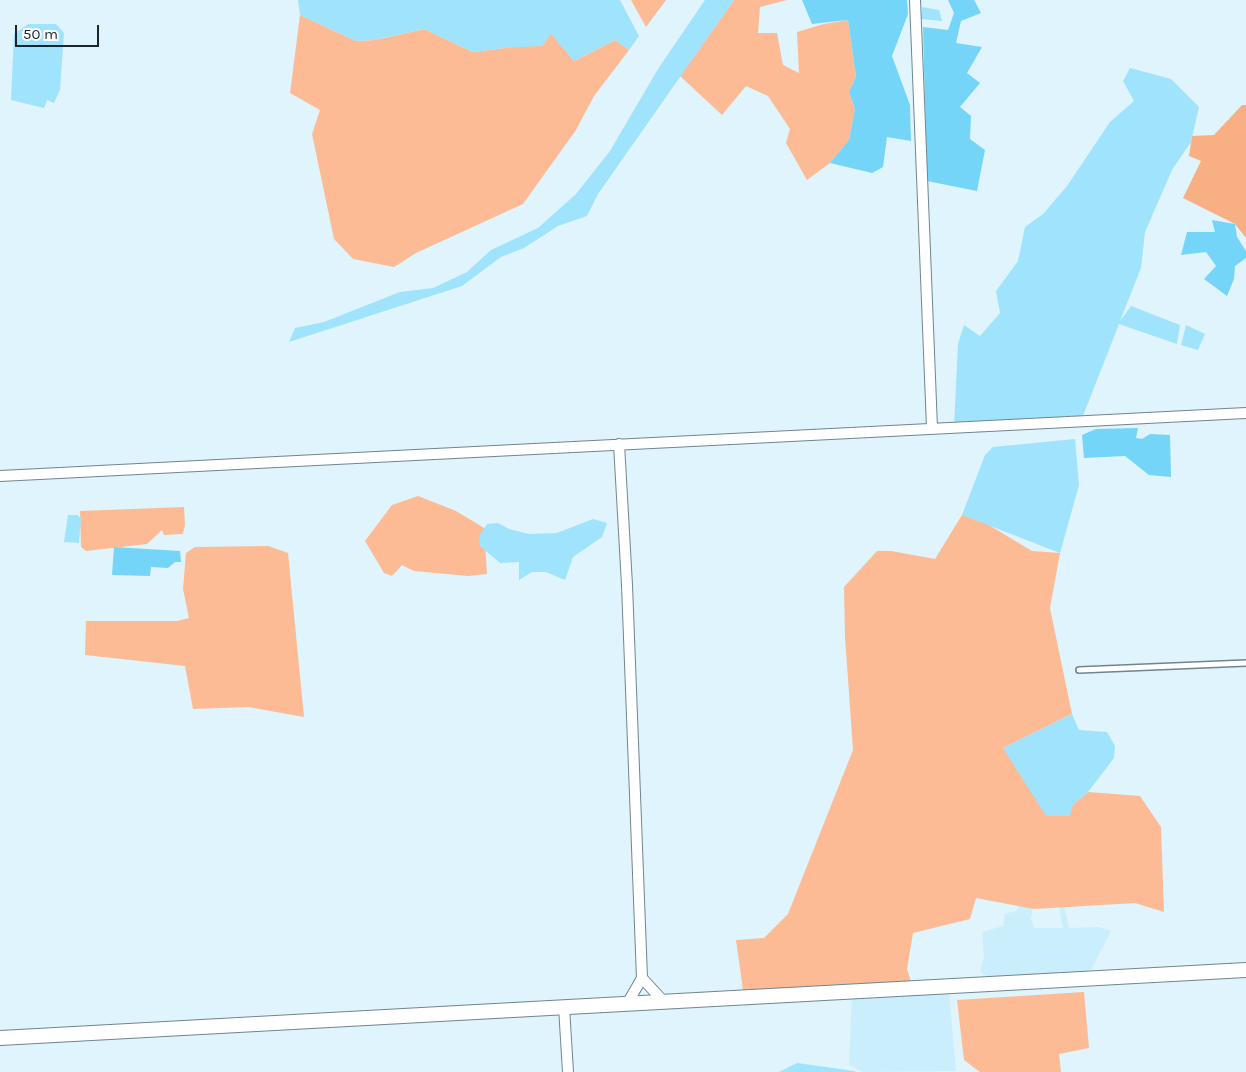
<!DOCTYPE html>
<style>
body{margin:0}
#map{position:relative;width:1246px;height:1072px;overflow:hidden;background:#dff4fc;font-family:Karla,sans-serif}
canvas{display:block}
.scale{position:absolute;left:15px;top:25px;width:84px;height:22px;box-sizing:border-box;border:2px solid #1c262a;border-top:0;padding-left:6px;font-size:15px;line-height:18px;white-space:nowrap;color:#1c262a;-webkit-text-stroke:4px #fdfdfd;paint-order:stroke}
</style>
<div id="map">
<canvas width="1246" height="1072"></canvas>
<div class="scale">50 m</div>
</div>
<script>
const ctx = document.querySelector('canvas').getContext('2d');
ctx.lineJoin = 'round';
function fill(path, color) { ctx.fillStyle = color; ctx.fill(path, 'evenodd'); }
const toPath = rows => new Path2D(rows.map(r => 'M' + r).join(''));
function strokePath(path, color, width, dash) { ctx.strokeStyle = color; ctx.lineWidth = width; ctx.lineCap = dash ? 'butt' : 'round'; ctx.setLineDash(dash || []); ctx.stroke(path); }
fill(toPath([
 [1063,901,1069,928,1099,927,1111,931,1088,976,992,984,980,971,984,956,982,932,1003,926,1005,914,1018,910,1018,902,1033,904,1031,920,1034,928,1063,928,1058,902],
 [852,991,949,993,956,1071,863,1072,849,1065]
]), '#cbeefc');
fill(toPath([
 [631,0,666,0,646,27],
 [734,0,787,0,760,7,758,33,777,33,783,65,799,73,797,32,824,24,848,20,856,76,849,92,855,109,849,140,830,163,807,180,786,143,790,129,768,96,746,86,722,115,680,76],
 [300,15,356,41,375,40,424,29,473,52,504,48,551,33,574,61,615,40,629,50,594,96,576,130,523,204,416,253,394,267,353,259,334,239,312,134,320,110,290,93],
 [418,496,456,511,484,528,487,574,468,576,414,571,402,565,392,576,384,573,365,541,392,505],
 [184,507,185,525,183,534,164,535,162,530,147,544,86,551,81,547,80,511],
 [962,515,982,521,1032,551,1060,553,1050,608,1072,714,1003,748,1073,805,1088,792,1140,796,1161,827,1164,912,1135,903,1034,909,976,898,970,919,913,933,907,969,913,988,744,997,736,940,764,938,788,914,853,750,845,637,844,587,877,551,891,551,935,559],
 [268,546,288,553,304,717,248,707,193,709,185,666,85,655,86,621,177,621,189,618,183,589,186,553,195,547],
 [1084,992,1089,1048,1059,1054,1061,1072,980,1072,964,1060,957,1000]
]), '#fcbb94');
fill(toPath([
 [1242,105,1246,105,1246,238,1235,224,1183,198,1201,161,1189,156,1192,136,1214,135]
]), '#f7af83');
fill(toPath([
 [298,0,620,0,639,36,629,50,615,40,574,61,551,34,542,46,504,48,473,52,424,29,375,40,356,41,300,15],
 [705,0,734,0,598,194,587,216,558,226,524,248,501,257,462,286,289,342,295,328,324,322,400,292,433,288,467,272,491,250,538,228,576,194,610,151,658,69],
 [922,7,939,10,942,21,921,19],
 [28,24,56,24,64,33,60,90,54,103,47,100,44,108,11,100,14,34],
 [1130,68,1171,79,1199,107,1191,142,1172,170,1145,232,1141,268,1120,321,1131,306,1180,325,1177,344,1119,324,1081,421,954,427,958,344,964,325,980,336,1000,313,996,291,1018,261,1025,227,1043,214,1067,186,1110,122,1134,101,1123,81],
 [1186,325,1205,334,1198,350,1181,345],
 [1075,439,1079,485,1060,553,962,515,985,455,993,447],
 [68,515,77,515,81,518,79,543,64,542],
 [593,519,607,523,602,537,573,557,565,580,546,572,532,572,519,580,519,562,500,563,480,546,479,536,487,524,498,523,509,529,529,534,557,533],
 [1072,714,1079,730,1107,732,1115,746,1114,758,1088,792,1073,805,1070,816,1046,816,1003,748],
 [797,1063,854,1071,856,1072,779,1072]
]), '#9fe3fd');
fill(toPath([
 [802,0,907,0,908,14,892,56,910,105,911,141,887,137,883,167,872,173,830,163,849,140,855,109,849,92,856,76,848,20,812,24],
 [948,0,974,0,981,13,961,21,956,43,982,47,967,73,980,83,960,107,971,116,970,139,985,150,977,191,927,181,923,27,948,30,954,13],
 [1212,220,1235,224,1237,237,1246,251,1246,258,1235,266,1234,279,1227,296,1204,279,1216,266,1206,252,1181,255,1187,232,1215,232],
 [1138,428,1136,438,1142,439,1150,434,1170,435,1171,477,1149,475,1125,456,1084,458,1082,435,1096,429],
 [114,547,180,551,181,562,175,562,168,568,151,567,150,576,112,575]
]), '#75d5f8');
const lane = toPath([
 [1079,670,1246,663]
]);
const street = toPath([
 [915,0,932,428],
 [619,444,627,585,642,978,627,1004],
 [0,476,1246,413],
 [642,978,664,1002],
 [564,1007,568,1072]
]);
const secondary = toPath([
 [0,1038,1246,970]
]);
strokePath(lane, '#6e868f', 8);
strokePath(street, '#6e868f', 12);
strokePath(secondary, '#6e868f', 16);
strokePath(lane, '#fff', 5);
strokePath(street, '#fff', 10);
strokePath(secondary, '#fff', 14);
</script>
